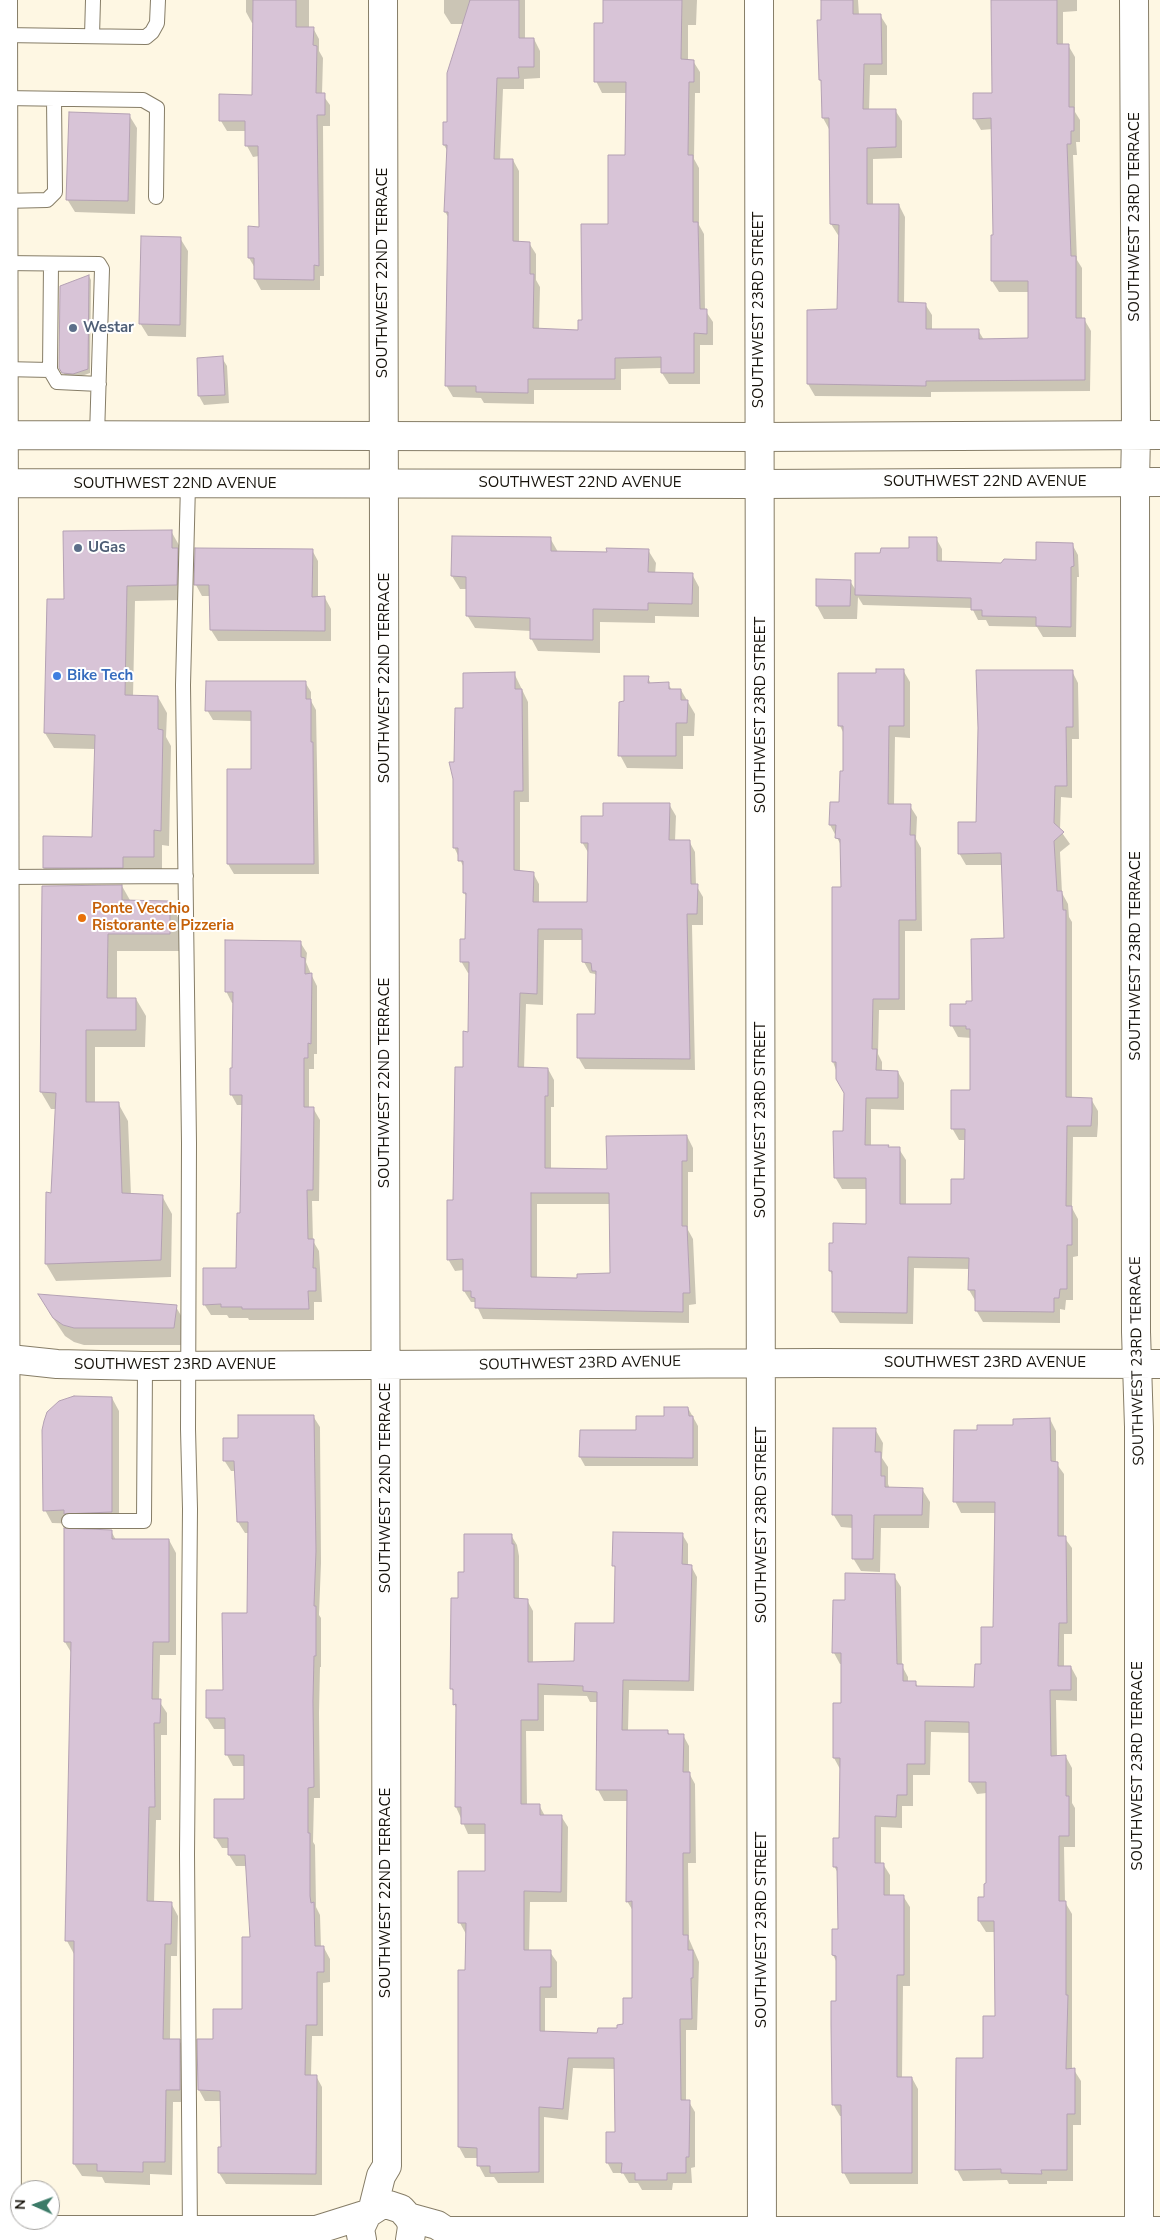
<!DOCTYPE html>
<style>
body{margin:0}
#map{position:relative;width:1160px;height:2240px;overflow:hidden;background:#fef7e3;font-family:"Nunito Sans",sans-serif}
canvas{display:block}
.north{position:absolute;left:10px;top:2180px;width:50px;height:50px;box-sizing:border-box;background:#fff;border:1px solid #a2a09d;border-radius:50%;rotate:272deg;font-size:14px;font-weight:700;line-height:20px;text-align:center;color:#16120a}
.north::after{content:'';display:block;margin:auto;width:18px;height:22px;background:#3c7b68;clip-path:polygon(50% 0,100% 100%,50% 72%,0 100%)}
</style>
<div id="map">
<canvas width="1160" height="2240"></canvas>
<div class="north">N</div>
</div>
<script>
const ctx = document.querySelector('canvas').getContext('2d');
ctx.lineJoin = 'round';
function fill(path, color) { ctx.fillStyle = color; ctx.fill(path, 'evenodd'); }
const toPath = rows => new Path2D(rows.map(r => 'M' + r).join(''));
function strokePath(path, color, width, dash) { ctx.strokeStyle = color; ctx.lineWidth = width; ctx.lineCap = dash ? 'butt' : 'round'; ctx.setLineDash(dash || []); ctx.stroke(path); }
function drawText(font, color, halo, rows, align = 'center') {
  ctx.font = font + ' "Nunito Sans",sans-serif'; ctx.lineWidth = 4; ctx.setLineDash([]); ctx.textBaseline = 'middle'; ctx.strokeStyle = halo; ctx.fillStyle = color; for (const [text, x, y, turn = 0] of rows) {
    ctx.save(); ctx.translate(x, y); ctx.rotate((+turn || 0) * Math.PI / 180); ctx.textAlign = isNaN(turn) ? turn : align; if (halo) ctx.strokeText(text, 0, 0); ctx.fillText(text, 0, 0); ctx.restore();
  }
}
fill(toPath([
 [246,0,309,0,309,28,313,28,319,39,319,51,323,58,322,94,330,105,330,126,323,126,324,276,320,276,320,290,261,290,255,279,255,268,249,258,261,228,259,156,253,157,247,146,247,131,227,131,221,121,253,96,254,23,252,23,246,12],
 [444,0,525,0,525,39,534,39,540,51,540,78,524,79,524,89,503,89,500,160,513,160,519,171,519,243,529,243,536,254,536,280,540,287,539,330,579,331,584,321,627,156,627,93,602,93,596,81,604,24,604,0,697,0,696,25,688,25,688,61,693,61,700,72,700,93,695,93,694,159,699,168,699,225,704,234,705,310,713,322,713,345,700,345,700,384,669,384,662,373,662,368,621,369,621,390,534,390,534,404,484,403,481,398,453,397,446,385,449,218,445,212,448,152,444,145,464,24,451,24,444,13],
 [821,0,858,0,859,15,880,15,887,26,887,75,870,75,869,111,895,110,902,121,902,158,873,159,873,205,899,205,905,217,904,304,925,304,932,315,932,330,978,330,984,340,1030,339,1029,292,999,292,992,281,995,237,993,129,981,130,974,118,993,94,993,0,1077,0,1077,11,1063,12,1063,45,1068,45,1075,57,1075,112,1080,120,1080,142,1076,142,1077,155,1073,155,1077,260,1082,268,1082,319,1084,319,1091,331,1090,391,931,392,931,397,815,396,808,384,808,311,839,311,840,236,838,235,831,224,829,129,823,118,823,85,820,80],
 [129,115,137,128,135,214,75,212,67,199],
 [180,238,188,251,186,337,148,336,140,323],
 [89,276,91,280,90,373,76,378,66,377,60,367],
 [222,358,227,366,229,403,204,405,199,396,198,359],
 [171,531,180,547,185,600,135,601,133,697,158,697,167,713,166,737,171,746,169,846,162,845,162,872,53,883,44,868,94,838,95,749,54,748,45,733,65,600],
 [550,538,558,552,608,553,648,550,656,563,655,574,692,574,699,587,699,617,655,616,655,623,600,622,600,653,538,651,531,638,531,631,475,628,467,615,467,589,460,589,452,576],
 [936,538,942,549,942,563,1002,564,1037,561,1072,544,1078,555,1079,577,1077,577,1076,637,1043,637,1037,627,989,626,986,620,978,620,972,608,863,605,858,597,857,619,824,619,817,606,850,581,857,592,882,554,910,549],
 [312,550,318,561,318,598,325,598,331,609,331,641,218,641,211,630,211,596,202,596,196,585],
 [903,670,910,682,910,738,895,737,894,805,910,806,917,817,916,839,921,848,922,931,905,931,905,1010,879,1010,878,1054,882,1062,882,1072,898,1072,904,1083,904,1110,871,1109,871,1146,899,1149,906,1160,906,1205,952,1205,966,1180,966,1140,959,1140,952,1128,971,1092,972,1038,958,1037,952,1026,967,1005,973,1002,1005,939,1002,865,966,865,959,853,1072,671,1078,683,1079,739,1072,739,1072,798,1061,797,1060,830,1070,844,1060,852,1062,893,1068,904,1069,917,1072,922,1072,1099,1091,1099,1098,1111,1098,1124,1097,1137,1073,1137,1072,1208,1078,1219,1078,1256,1073,1257,1073,1300,1066,1300,1065,1310,1060,1309,1060,1323,983,1322,976,1310,976,1302,969,1290,970,1269,914,1268,913,1324,840,1323,833,1312,833,1276,830,1271,834,1244,867,1225,867,1189,842,1189,835,1177,844,1132,845,1094,833,1062,842,888,842,847,830,825,840,803,844,772,844,734,840,726,877,674],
 [514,673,528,702,529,802,520,802,520,872,533,873,539,884,539,903,589,903,589,854,582,842,605,817,669,804,676,816,675,841,689,841,695,852,696,885,703,897,703,925,692,925,695,1070,585,1069,578,1057,596,1015,597,977,595,974,590,973,584,962,584,940,544,940,543,1005,526,1004,524,1069,548,1069,554,1080,554,1107,551,1107,551,1170,608,1170,687,1136,693,1148,693,1172,688,1172,688,1230,693,1239,696,1304,689,1305,689,1323,483,1319,475,1302,471,1302,464,1291,464,1270,455,1271,448,1259,455,1201,464,1068,469,1033,470,973,468,973,461,961,467,940,467,897,464,893,464,868,454,847,455,764,465,709],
 [537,1204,611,1204,612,1275,578,1280,537,1278],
 [648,678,651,684,668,684,672,690,681,690,695,714,694,736,683,736,683,769,627,768,620,755,625,702],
 [305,682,311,692,311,701,316,710,319,874,234,874,228,864,252,770,252,721,213,720,207,710],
 [122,886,131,902,169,902,179,919,179,951,117,951,117,999,136,999,146,1016,145,1047,95,1047,95,1103,118,1103,128,1121,131,1195,162,1196,172,1214,171,1277,56,1281,46,1264,48,1193,52,1194,56,1109,51,1109,41,1092,44,887],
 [300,942,307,953,306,962,311,974,317,986,317,1054,314,1054,314,1069,309,1069,309,1108,313,1108,320,1120,319,1201,312,1201,313,1241,319,1251,322,1302,314,1302,314,1320,249,1320,248,1318,229,1318,227,1315,211,1315,204,1304,238,1269,242,1214,243,1105,237,1105,231,1094,234,1069,234,1003,232,1003,226,991],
 [176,1307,186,1324,184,1345,84,1345,74,1342,65,1336,49,1312],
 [112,1398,119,1411,119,1525,52,1523,45,1510],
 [688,1408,698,1426,698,1466,585,1466,580,1457,581,1431,637,1431],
 [313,1416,320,1427,321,1563,319,1615,321,1618,321,1667,320,1667,319,1713,320,1798,314,1798,313,1842,315,1845,316,1907,320,1915,321,1948,324,1948,330,1959,330,1982,323,1983,323,2036,312,2036,311,2076,316,2076,322,2087,322,2185,226,2184,219,2173,222,2149,221,2101,205,2101,199,2090,214,2040,244,2011,251,1938,247,1866,236,1866,229,1855,229,1848,222,1848,215,1837,245,1801,246,1766,233,1766,227,1755,226,1729,214,1729,207,1718,224,1691,249,1614,249,1533,245,1533,238,1522,236,1471,231,1471,224,1460,239,1439],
 [1050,1419,1056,1431,1056,1463,1064,1474,1064,1537,1072,1548,1072,1634,1064,1634,1064,1667,1071,1667,1077,1678,1077,1701,1056,1700,1057,1757,1066,1757,1072,1768,1072,1803,1075,1808,1075,1847,1064,1847,1065,1902,1072,1914,1072,2070,1074,2070,1081,2081,1081,2125,1073,2125,1073,2181,1047,2181,1047,2184,1009,2184,1007,2180,963,2181,957,2170,996,2017,995,1932,986,1932,979,1921,987,1884,987,1793,977,1794,970,1782,970,1733,931,1732,930,1775,913,1775,913,1806,902,1806,902,1828,881,1827,881,1864,883,1864,890,1875,890,1896,903,1896,910,1907,910,1986,903,1986,902,2078,912,2078,918,2089,918,2184,850,2184,844,2173,842,2116,840,2116,833,2104,837,1963,833,1955,839,1931,839,1875,834,1866,841,1840,840,1769,834,1758,842,1704,842,1664,840,1664,834,1653,847,1601,894,1576,901,1587,902,1666,908,1677,908,1682,915,1682,918,1687,976,1688,994,1628,996,1513,961,1513,955,1501,979,1431],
 [875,1429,883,1443,882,1458,888,1467,888,1484,890,1489,922,1489,930,1502,929,1528,881,1528,880,1572,861,1571,853,1558,853,1528,841,1527,833,1514],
 [111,1531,116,1540,169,1540,176,1553,176,1655,160,1655,159,1701,167,1713,167,1735,161,1735,161,1820,156,1820,154,1903,171,1903,178,1916,177,1956,171,1956,170,2040,179,2040,186,2053,187,2102,173,2102,172,2175,150,2174,150,2185,105,2183,102,2177,82,2176,74,2164,74,1954,67,1941,72,1654,65,1642],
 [682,1534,688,1544,688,1566,691,1566,697,1577,694,1691,629,1690,628,1731,667,1731,670,1735,683,1735,689,1746,689,1773,695,1784,696,1863,688,1863,689,1939,699,1962,697,2030,686,2030,686,2102,689,2102,695,2112,695,2167,691,2168,692,2183,673,2183,672,2190,642,2190,638,2183,629,2183,623,2173,613,2173,607,2162,616,2133,616,2069,573,2068,568,2120,544,2117,544,2183,498,2183,494,2177,485,2177,479,2166,479,2158,465,2158,459,2147,459,1971,467,1972,466,1934,460,1923,487,1872,487,1834,468,1834,456,1807,458,1711,454,1704,454,1692,451,1688,459,1599,465,1573,511,1535,517,1545,519,1556,519,1600,527,1600,533,1611,533,1663,576,1662,616,1625,616,1570,614,1565],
 [544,1695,587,1696,590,1702,598,1702,598,1790,604,1801,628,1801,627,1901,633,1911,633,1999,624,2026,618,2030,599,2034,545,2032,545,1998,557,1998,557,1962,550,1952,529,1952,530,1902,567,1902,568,1827,561,1816,545,1816,539,1805,527,1805,526,1731,544,1731]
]), '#0003');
const building = toPath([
 [253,0,296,0,296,27,314,27,313,45,317,46,316,93,325,93,325,115,317,115,319,266,314,265,314,280,254,279,254,258,248,258,248,226,259,227,258,146,245,146,245,121,219,121,219,94,252,95,253,0],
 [470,0,519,0,519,38,534,38,534,67,518,67,519,78,497,78,494,159,513,159,513,241,530,242,530,274,534,274,533,328,578,330,578,320,582,320,581,224,608,224,608,155,625,155,626,82,594,82,594,23,603,23,603,0,682,0,681,59,694,60,694,82,689,82,688,155,693,155,693,222,698,222,700,309,707,309,707,334,694,333,694,373,661,373,661,357,615,358,615,379,528,379,528,393,476,392,476,386,445,386,448,212,444,212,447,145,443,145,443,122,447,122,447,73,470,0],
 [821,0,853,0,853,14,881,14,882,64,864,64,863,109,896,109,896,147,867,148,867,204,899,204,898,302,926,303,926,329,979,329,979,339,1028,338,1028,281,991,281,991,235,993,235,991,118,973,119,973,93,992,93,991,0,1057,0,1057,44,1069,44,1069,107,1074,107,1074,131,1071,131,1071,144,1067,144,1071,256,1076,256,1076,318,1085,318,1085,380,926,381,926,386,807,384,807,310,837,309,839,225,830,224,829,118,822,118,821,80,819,80,817,20,821,20,821,0],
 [69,112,130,114,128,201,66,200,69,112],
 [141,236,181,237,180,325,139,324,141,236],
 [89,275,88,369,73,374,62,373,59,368,60,286,89,275],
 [223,356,225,395,198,396,197,358,223,356],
 [172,530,172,548,178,548,177,585,127,586,125,695,158,696,158,729,163,730,161,831,154,830,154,857,123,857,123,868,43,868,43,836,92,837,95,735,44,733,47,599,64,599,63,531,172,530],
 [452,536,551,537,551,551,607,552,606,548,649,549,648,572,693,573,692,604,648,603,648,610,593,609,593,640,530,639,530,618,466,616,466,577,451,576,452,536],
 [909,537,937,537,937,561,1001,563,1004,559,1036,560,1036,542,1073,543,1074,566,1071,567,1071,627,1036,626,1036,617,982,616,982,610,971,610,971,598,855,595,855,553,880,553,881,548,909,548,909,537],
 [195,548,313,549,312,597,325,596,325,631,210,630,209,585,194,585,195,548],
 [816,579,851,580,850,606,816,606,816,579],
 [876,669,904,669,904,726,889,726,888,804,911,804,910,835,915,835,916,920,899,920,899,999,873,999,872,1049,877,1049,876,1070,898,1071,898,1098,866,1098,865,1145,889,1145,888,1147,900,1147,900,1204,951,1204,951,1179,964,1179,965,1129,951,1129,951,1090,970,1090,970,1029,966,1029,966,1026,950,1026,950,1004,966,1004,966,1001,972,1001,971,939,1004,938,1001,853,958,854,958,822,976,822,978,728,976,670,1073,670,1073,727,1066,727,1067,786,1055,786,1054,823,1064,832,1054,841,1057,891,1062,891,1063,910,1066,910,1066,1097,1092,1098,1092,1112,1091,1126,1067,1126,1066,1206,1072,1206,1072,1245,1067,1245,1067,1289,1060,1289,1059,1298,1054,1298,1054,1312,975,1311,975,1290,968,1290,969,1258,908,1257,907,1313,832,1312,832,1271,829,1271,829,1243,833,1243,833,1223,866,1224,866,1178,834,1178,833,1131,843,1131,844,1093,836,1079,836,1062,832,1062,832,887,841,887,840,839,835,838,836,825,829,825,830,802,839,802,840,771,843,771,843,726,838,726,838,673,876,673,876,669],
 [515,672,515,689,522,689,523,791,514,791,514,870,534,872,533,902,587,902,588,843,581,843,581,816,603,816,603,803,670,803,669,840,690,840,691,884,698,884,697,914,687,914,690,1059,577,1058,577,1014,595,1014,596,971,592,971,591,963,582,962,582,929,538,929,537,994,520,993,518,1067,548,1068,548,1096,545,1096,545,1168,607,1169,606,1136,687,1135,687,1161,682,1161,682,1226,687,1226,690,1293,683,1293,683,1312,475,1308,475,1298,471,1297,471,1291,463,1291,463,1259,447,1260,447,1200,453,1200,455,1067,463,1067,463,1031,468,1032,469,962,460,962,460,939,465,939,466,893,463,893,463,861,458,861,458,848,453,848,453,779,449,762,454,762,455,708,463,708,463,673,515,672],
 [531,1193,609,1193,610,1273,577,1274,577,1278,531,1277,531,1193],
 [624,676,649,676,648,683,669,682,669,689,681,689,681,700,688,700,687,723,676,723,676,756,618,756,619,702,624,701,624,676],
 [206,681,306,681,306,699,311,699,311,742,313,742,314,864,227,864,227,769,251,769,251,711,205,711,206,681],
 [122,885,122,900,170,901,170,934,108,934,107,998,136,998,136,1030,86,1030,86,1102,119,1102,122,1193,163,1195,161,1260,45,1264,46,1192,51,1193,56,1093,40,1092,42,886,122,885],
 [225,940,301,941,301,957,305,958,305,974,312,973,311,1044,308,1043,308,1058,304,1058,304,1107,314,1107,313,1190,307,1190,308,1239,314,1239,313,1268,316,1268,316,1291,308,1291,309,1309,242,1309,242,1307,221,1307,221,1304,203,1305,203,1268,236,1268,237,1213,240,1213,242,1095,230,1095,230,1068,232,1068,233,992,225,992,225,940],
 [38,1294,177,1305,174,1328,74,1328,63,1325,53,1318,38,1294],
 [74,1396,112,1397,112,1512,64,1514,64,1510,43,1511,42,1430,44,1421,47,1412,59,1401,74,1396],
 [664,1407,688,1407,689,1416,693,1416,693,1458,579,1457,580,1430,636,1430,636,1416,664,1416,664,1407],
 [238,1415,314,1415,316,1551,314,1606,316,1606,316,1656,314,1656,313,1701,314,1787,308,1788,308,1833,310,1833,310,1896,311,1903,314,1902,315,1946,324,1946,324,1972,317,1972,317,2025,306,2025,305,2075,317,2075,316,2174,218,2173,218,2147,221,2147,220,2091,198,2090,197,2039,213,2039,213,2009,242,2009,242,1937,250,1937,245,1855,228,1855,228,1838,214,1838,214,1799,244,1799,244,1755,225,1755,225,1718,206,1718,206,1690,223,1690,222,1613,247,1613,248,1522,237,1522,234,1461,223,1461,223,1438,238,1438,238,1415],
 [1050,1418,1051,1461,1058,1462,1058,1536,1066,1536,1067,1623,1059,1623,1058,1666,1071,1666,1071,1690,1050,1690,1051,1756,1066,1755,1066,1796,1069,1796,1069,1836,1059,1836,1059,1901,1066,1901,1066,1995,1068,1995,1066,2069,1075,2068,1075,2114,1067,2114,1067,2170,1041,2170,1042,2174,1001,2173,1001,2169,955,2170,956,2058,983,2058,983,2016,995,2016,994,1921,978,1921,978,1897,984,1897,984,1884,986,1883,986,1782,969,1782,969,1722,925,1721,925,1764,907,1764,907,1795,897,1795,896,1817,875,1816,875,1863,884,1863,884,1895,904,1895,904,1975,897,1975,897,2077,912,2077,912,2173,842,2173,841,2105,832,2105,831,2025,831,2001,836,2001,836,1956,832,1955,832,1929,838,1929,837,1867,833,1867,833,1838,839,1838,840,1758,833,1758,833,1703,841,1703,841,1653,832,1653,833,1600,845,1600,845,1573,895,1574,897,1664,903,1664,903,1681,916,1681,916,1686,974,1687,975,1664,981,1664,981,1627,993,1627,995,1502,953,1502,954,1430,977,1430,977,1425,1013,1425,1013,1419,1050,1418],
 [833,1428,876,1428,875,1452,881,1452,881,1476,885,1476,885,1487,923,1488,922,1515,874,1515,873,1559,852,1559,852,1515,832,1515,833,1428],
 [64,1528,112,1530,112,1539,169,1539,169,1642,153,1642,152,1699,161,1699,160,1723,154,1723,155,1807,149,1807,147,1901,172,1902,171,1944,165,1944,163,2039,180,2039,180,2090,166,2090,165,2162,143,2162,143,2172,97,2171,97,2164,73,2164,74,1941,65,1941,71,1642,64,1642,64,1528],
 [613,1532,683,1533,682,1564,692,1565,689,1681,623,1680,622,1730,668,1730,668,1734,684,1734,683,1772,690,1772,690,1853,683,1853,683,1935,688,1935,688,1950,693,1950,693,1978,691,1978,692,2019,680,2019,681,2100,690,2100,689,2157,686,2157,686,2173,667,2173,667,2180,635,2180,635,2173,621,2173,622,2163,606,2163,606,2132,615,2132,614,2058,568,2058,563,2109,539,2107,539,2172,490,2173,490,2166,477,2166,477,2148,458,2147,458,1970,465,1970,466,1923,458,1923,458,1871,485,1871,485,1824,461,1824,461,1807,455,1807,456,1704,453,1705,453,1689,450,1689,451,1598,458,1598,458,1572,464,1572,464,1534,512,1534,512,1544,514,1544,514,1598,528,1599,528,1662,574,1661,575,1623,614,1623,615,1566,612,1566,613,1532],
 [538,1684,583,1686,583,1691,597,1692,596,1790,627,1790,626,1902,632,1901,632,1998,623,1998,623,2024,617,2025,617,2028,598,2028,597,2033,540,2031,540,1987,551,1987,551,1950,524,1950,524,1891,561,1892,562,1815,540,1815,540,1804,521,1804,521,1720,538,1720,538,1684]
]);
fill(building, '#d8c4d7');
strokePath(building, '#b4a1b3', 1);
const service = toPath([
 [3,35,146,37,152,32,157,23,158,0],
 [92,36,93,0],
 [3,98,143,100,157,108,156,197],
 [3,201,47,200,55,192,54,99],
 [3,263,99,264,102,269,97,436],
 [3,369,50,370,51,264],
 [50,370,57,382,99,384],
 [188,484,183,685,189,1143,188,1429,190,1509,187,1854,190,2233],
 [4,877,186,876],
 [69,1521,144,1521,145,1366]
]);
const minor = toPath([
 [759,0,762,2240],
 [1134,0,1136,435],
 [1135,482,1136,1332,1139,1427,1139,2240],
 [0,1358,57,1364,145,1366,820,1363,1160,1364],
 [373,2208,381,2176,387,2166,383,0],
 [408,2217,437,2225,446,2231,1160,2231],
 [0,2230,316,2230,367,2214],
 [362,2240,360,2229,367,2214,381,2205,389,2205,401,2209,410,2219,412,2227,410,2240]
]);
const secondary = toPath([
 [3,0,7,2240],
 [0,435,758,437,1160,435],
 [1135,482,1136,435],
 [0,483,760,484,1160,482]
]);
strokePath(service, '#867d67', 16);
strokePath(minor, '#867d67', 30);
strokePath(secondary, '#867d67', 30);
strokePath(service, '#fff', 14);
strokePath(minor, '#fff', 28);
strokePath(secondary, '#fff', 28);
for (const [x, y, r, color] of [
 [73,328,5,"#5c6f8a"],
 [78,548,5,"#5c6f8a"],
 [57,676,5,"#3f7fe0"],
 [82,918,5,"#e8710a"]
]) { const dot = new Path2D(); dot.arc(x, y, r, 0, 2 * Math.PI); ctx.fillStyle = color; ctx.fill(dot); strokePath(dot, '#fff', 2); }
drawText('15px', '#16120a', '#fff', [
 ["SOUTHWEST 23RD TERRACE",1135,217,-90],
 ["SOUTHWEST 22ND TERRACE",383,273,-90],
 ["SOUTHWEST 23RD STREET",759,310,-90],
 ["SOUTHWEST 22ND AVENUE",985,482],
 ["SOUTHWEST 22ND AVENUE",580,483],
 ["SOUTHWEST 22ND AVENUE",175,484],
 ["SOUTHWEST 22ND TERRACE",385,678,-90],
 ["SOUTHWEST 23RD STREET",761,715,-90],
 ["SOUTHWEST 23RD TERRACE",1136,956,-90],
 ["SOUTHWEST 22ND TERRACE",385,1083,-90],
 ["SOUTHWEST 23RD STREET",761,1120,-90],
 ["SOUTHWEST 23RD TERRACE",1138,1361,-91],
 ["SOUTHWEST 23RD AVENUE",985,1363],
 ["SOUTHWEST 23RD AVENUE",580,1364,-1],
 ["SOUTHWEST 23RD AVENUE",175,1365],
 ["SOUTHWEST 22ND TERRACE",386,1488,-90],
 ["SOUTHWEST 23RD STREET",762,1525,-90],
 ["SOUTHWEST 23RD TERRACE",1138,1766,-90],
 ["SOUTHWEST 22ND TERRACE",386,1893,-90],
 ["SOUTHWEST 23RD STREET",762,1930,-90]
]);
drawText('bold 15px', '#4e5e75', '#fff', [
 ["Westar",83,328],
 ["UGas",88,548]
], 'left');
drawText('bold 15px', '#366cbe', '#fff', [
 ["Bike Tech",67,676]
], 'left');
drawText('bold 15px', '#c56008', '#fff', [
 ["Ponte Vecchio",92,909],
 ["Ristorante e Pizzeria",92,926]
], 'left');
</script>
